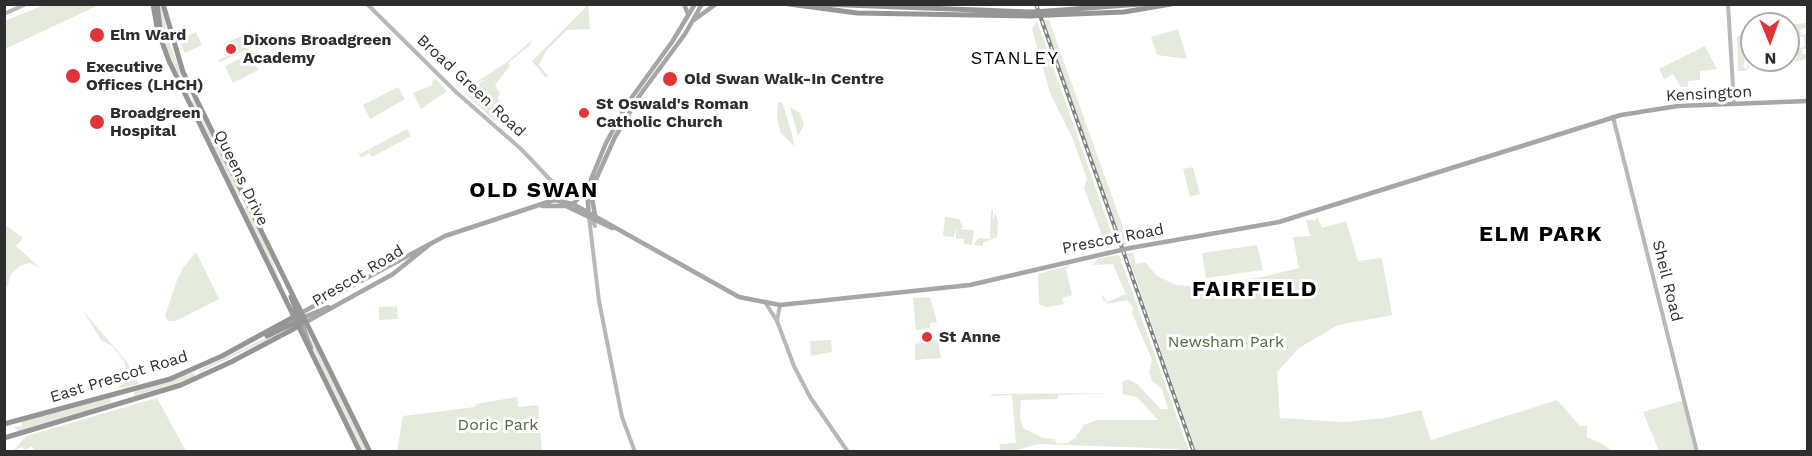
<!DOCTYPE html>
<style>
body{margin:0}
#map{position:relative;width:1812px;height:456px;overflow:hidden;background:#fff;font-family:"Work Sans",sans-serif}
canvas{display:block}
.frame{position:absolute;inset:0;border:6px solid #2e2e2e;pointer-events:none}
.north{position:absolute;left:1740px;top:12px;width:60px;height:60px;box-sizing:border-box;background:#fff;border:2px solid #ababab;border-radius:50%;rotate:179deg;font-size:16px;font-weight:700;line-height:24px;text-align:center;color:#2e2e2e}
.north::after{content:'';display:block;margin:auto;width:21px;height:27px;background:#e13439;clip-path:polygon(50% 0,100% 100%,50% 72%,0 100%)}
</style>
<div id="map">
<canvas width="1812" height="456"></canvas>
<div class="frame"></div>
<div class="north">N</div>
</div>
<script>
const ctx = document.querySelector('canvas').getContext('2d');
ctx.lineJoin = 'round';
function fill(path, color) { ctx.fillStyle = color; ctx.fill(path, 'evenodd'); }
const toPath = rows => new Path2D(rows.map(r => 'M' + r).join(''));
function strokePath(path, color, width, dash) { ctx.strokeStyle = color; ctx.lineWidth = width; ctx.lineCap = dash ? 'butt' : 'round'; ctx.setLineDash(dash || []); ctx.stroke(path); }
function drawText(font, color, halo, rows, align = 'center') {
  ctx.font = font + ' "Work Sans",sans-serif'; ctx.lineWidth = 6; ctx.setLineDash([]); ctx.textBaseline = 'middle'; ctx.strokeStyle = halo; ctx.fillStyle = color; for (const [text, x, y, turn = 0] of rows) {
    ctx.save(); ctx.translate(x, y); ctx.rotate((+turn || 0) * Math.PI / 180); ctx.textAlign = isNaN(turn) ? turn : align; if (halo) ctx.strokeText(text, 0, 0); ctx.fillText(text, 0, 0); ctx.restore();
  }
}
fill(toPath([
 [44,5,99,5,5,49,5,21],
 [159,5,162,5,168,38,190,98,167,50],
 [585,5,588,5,590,29,567,30,546,51,539,65,548,76,546,78,532,61,585,8],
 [1043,20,1049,20,1129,244,1123,245],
 [1037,21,1116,246,1107,248,1084,188,1087,179,1072,137,1050,93,1032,29],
 [1807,23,1807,27,1800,30,1801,35,1807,34,1807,49,1802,49,1803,54,1807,54,1807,59,1794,62,1797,57,1793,51,1805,46,1804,37,1791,35,1794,30,1790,25],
 [1178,29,1187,59,1157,55,1151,37],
 [252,31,257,45,220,62,218,60,229,55,224,44],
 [196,32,202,45,185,53,179,39],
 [1747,34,1750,41,1745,41,1745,35,1741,35,1741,41,1745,41,1741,44,1744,53,1742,53,1745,60,1743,67,1747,68,1747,64,1750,66,1745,71,1738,71,1737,37,1740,35],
 [532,40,530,45,508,63,510,66,495,85,500,94,497,98,503,103,497,110,501,114,495,121,465,93,489,77,463,91,507,62],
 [1705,46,1717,69,1700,71,1700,80,1688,81,1688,87,1681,87,1673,74,1664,79,1659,69],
 [250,54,258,70,233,83,225,66],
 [436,79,447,91,421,109,413,93,433,85,432,81],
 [398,87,405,99,370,119,363,105],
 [193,97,241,193,240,196,237,197,192,103],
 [782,102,792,134,794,146,780,132,777,117,778,103],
 [790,107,800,113,804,125,798,136],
 [407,129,411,136,372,157,369,153,361,158,357,151,360,154],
 [1193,167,1200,194,1190,197,1183,169],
 [247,207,272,259,285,295,243,208],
 [991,210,993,210,993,221,995,212,998,221,997,237,983,243,983,246,974,245,978,238,990,239],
 [1317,216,1322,228,1346,221,1358,261,1382,258,1392,315,1338,325,1299,348,1277,372,1280,418,1343,422,1386,418,1421,410,1431,440,1557,400,1580,426,1587,426,1587,437,1603,444,1612,451,1196,451,1127,253,1133,253,1136,264,1145,262,1157,276,1176,285,1197,287,1262,277,1299,268,1293,237,1310,236,1306,220,1316,220],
 [945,217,959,219,963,227,960,229,974,230,972,245,964,244,964,239,956,238,956,228,954,237,943,236],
 [4,224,23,238,16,246,40,268,30,263,20,266,11,274,7,287,4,287],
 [1257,245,1263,270,1206,278,1202,253],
 [196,252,219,299,176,321,168,321,165,316,177,280,183,268],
 [1119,255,1189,451,1180,451,1179,449,1037,444,1014,451,1001,451,999,444,1016,443,1012,395,990,396,992,394,1112,393,1059,395,1057,399,1021,400,1020,418,1023,428,1043,438,1054,439,1057,443,1067,443,1075,438,1084,425,1097,420,1158,420,1137,397,1123,394,1122,382,1128,379,1137,384,1161,409,1168,409,1162,389,1152,381,1149,372,1152,360,1132,313,1133,307,1127,300,1107,304,1102,298,1102,294,1107,302,1126,294,1113,264,1093,265,1099,258],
 [1071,265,1066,269,1072,295,1062,298,1064,304,1047,307,1039,304,1038,274],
 [930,297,937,322,930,323,930,328,916,330,913,298],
 [397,306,398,319,379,320,379,307],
 [83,311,126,361,139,384,122,388,119,386,125,383,127,372,124,361,112,346,101,340],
 [278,332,279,334,199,373,199,370],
 [938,339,941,358,915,360,915,344],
 [312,340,316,348,367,451,362,451,326,378,310,341],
 [831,340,832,352,811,356,810,341],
 [194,372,195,376,187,380,134,396,134,392],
 [517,397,518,407,538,405,542,451,397,451,403,416,475,407,476,404],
 [111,398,111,403,18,431,14,427,22,426,22,421],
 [157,398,186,451,35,452,32,446,25,450,22,447,13,451,26,436],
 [1684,400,1697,451,1659,451,1643,412]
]), '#e4ebdc');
strokePath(toPath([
 [367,4,456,92,521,149,561,191,564,202],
 [1728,4,1734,104],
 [4,5,5,4],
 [4,14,26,4],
 [1613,117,1697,452],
 [589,217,599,301,622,417,635,452],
 [591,217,595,226],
 [765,302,777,321,794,366,810,397,848,452],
 [777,321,780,305]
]), '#b8b8b8', 4);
strokePath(toPath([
 [684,4,688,14],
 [694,20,716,4],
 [573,204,587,189],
 [542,206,566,206,612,228],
 [589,217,587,189,606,143,627,104,672,42,695,4],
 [596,221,592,198,593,186,615,137,640,95,685,34,702,4],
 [1130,248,1279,222,1621,115,1678,106,1808,101],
 [302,318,328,307],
 [306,322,393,274,429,245],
 [311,348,300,318,301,313,445,236,554,200,573,204,739,297,780,305,970,285,1108,253]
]), '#a6a6a6', 4.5);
strokePath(toPath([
 [153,4,158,33],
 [157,4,162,42,169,61,360,452],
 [163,4,183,72,370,452],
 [789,4,857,13,1030,16],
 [821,4,1030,12],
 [1049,11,1140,4],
 [1049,15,1124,12,1171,4],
 [291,297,299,317],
 [267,336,296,322,306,322],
 [4,424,170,379,222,356,301,313],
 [4,438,181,385,231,362,299,326]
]), '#959595', 5);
const rail = toPath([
 [1036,4,1194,452]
]);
strokePath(rail, '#838383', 4);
strokePath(rail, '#fff', 1.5, [4.5]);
strokePath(toPath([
 [1108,253,1130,248]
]), '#a6a6a6', 4.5);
strokePath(toPath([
 [1030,12,1049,11],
 [1030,16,1049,15]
]), '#959595', 5);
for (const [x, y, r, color] of [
 [97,35,8,"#e13439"],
 [231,49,6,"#e13439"],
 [73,76,8,"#e13439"],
 [670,79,8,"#e13439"],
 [584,113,6,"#e13439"],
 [97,122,8,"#e13439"],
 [927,337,6,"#e13439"]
]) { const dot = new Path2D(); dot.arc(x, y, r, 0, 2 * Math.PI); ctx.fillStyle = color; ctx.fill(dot); strokePath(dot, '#fff', 2); }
drawText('bold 16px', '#2e2e2e', '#fff', [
 ["Elm Ward",110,35],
 ["Dixons Broadgreen",243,40],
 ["Academy",243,58],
 ["Executive",86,67],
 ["Offices (LHCH)",86,85],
 ["Old Swan Walk-In Centre",684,79],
 ["St Oswald's Roman",596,104],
 ["Catholic Church",596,122],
 ["Broadgreen",110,113],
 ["Hospital",110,131],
 ["St Anne",939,337]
], 'left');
drawText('16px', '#2e2e2e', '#fff', [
 ["Broad Green Road",471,86,43],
 ["Kensington",1709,94,-3],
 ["Queens Drive",241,178,64],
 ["Prescot Road",1113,239,-11],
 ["Prescot Road",358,276,-31],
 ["Sheil Road",1667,281,76],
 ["East Prescot Road",119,377,-17]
]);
drawText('16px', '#4f693c', '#fff', [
 ["Newsham Park",1226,342],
 ["Doric Park",498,425]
]);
ctx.letterSpacing = '1.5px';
drawText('18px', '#000', '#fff', [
 ["STANLEY",1015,59]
]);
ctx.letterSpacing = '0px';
ctx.letterSpacing = '1.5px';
drawText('bold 22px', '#000', '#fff', [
 ["OLD SWAN",534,191],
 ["ELM PARK",1541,235],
 ["FAIRFIELD",1255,290]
]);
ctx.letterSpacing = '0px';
</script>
